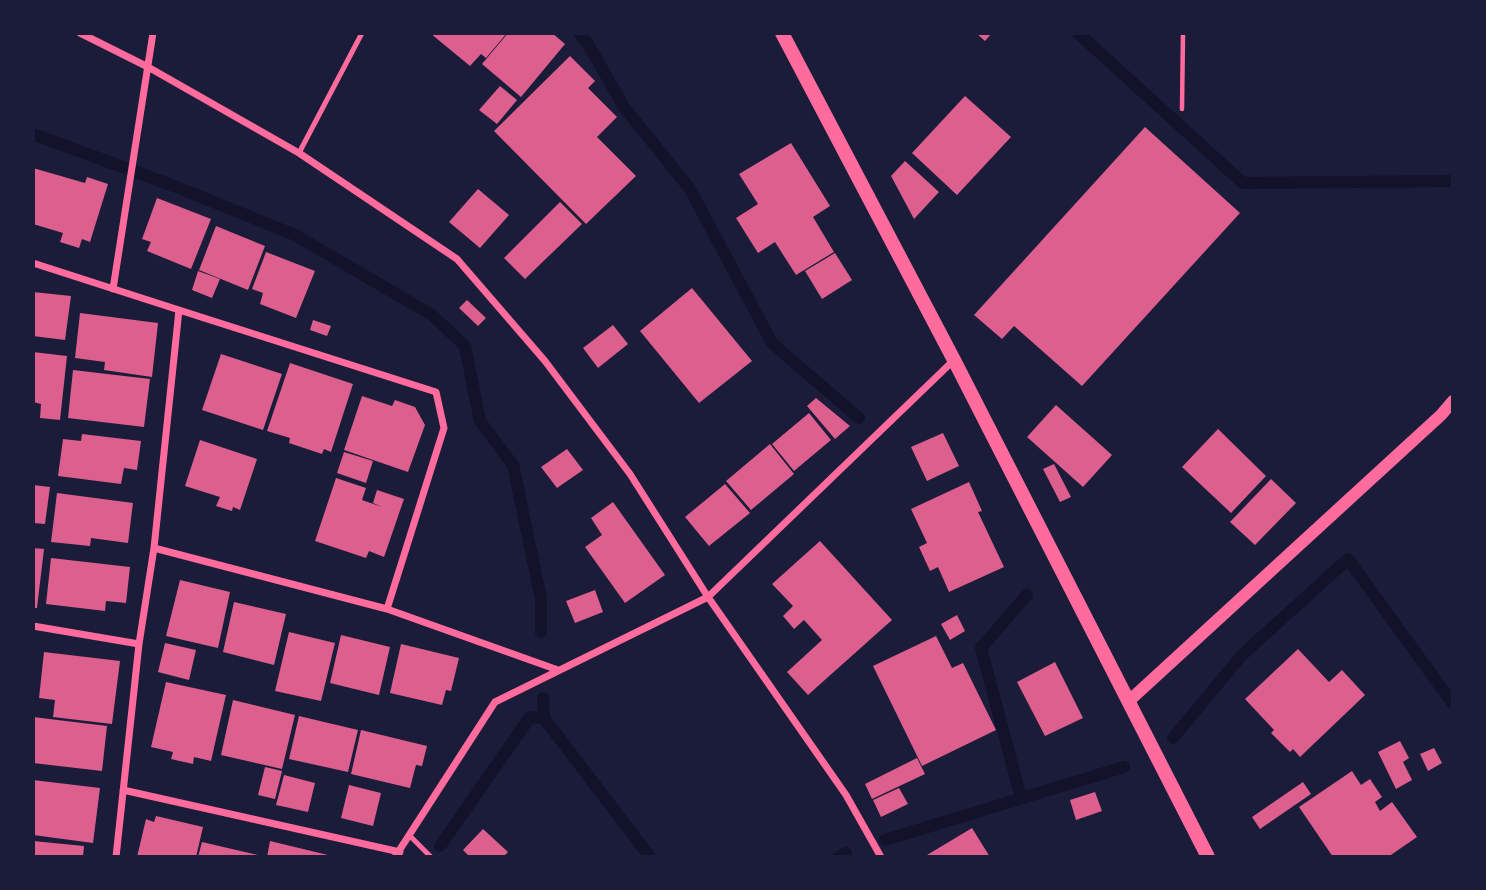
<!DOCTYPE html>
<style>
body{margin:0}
#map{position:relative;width:1486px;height:890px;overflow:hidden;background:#1b1b3a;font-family:"PT Sans",sans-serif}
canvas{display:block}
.frame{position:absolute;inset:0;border:35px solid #1b1b3a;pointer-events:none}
</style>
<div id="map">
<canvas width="1486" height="890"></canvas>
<div class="frame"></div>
</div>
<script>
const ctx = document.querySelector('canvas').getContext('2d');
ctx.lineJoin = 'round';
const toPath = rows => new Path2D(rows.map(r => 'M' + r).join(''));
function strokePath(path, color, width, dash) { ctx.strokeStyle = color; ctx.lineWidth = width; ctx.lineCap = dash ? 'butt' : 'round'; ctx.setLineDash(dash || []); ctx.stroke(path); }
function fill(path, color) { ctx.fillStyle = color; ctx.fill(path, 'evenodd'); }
strokePath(toPath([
 [579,33,588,44,624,107,690,189,772,343,859,418],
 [1078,33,1243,183,1453,181],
 [33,134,174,186,295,235,432,315,465,346,480,421,513,465,541,599,541,632],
 [543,698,544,718,650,857],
 [1173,738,1242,655,1348,559,1453,704],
 [1021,798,981,648,1027,595],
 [885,840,1124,767],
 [440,846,530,717,544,718],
 [838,857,846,853]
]), '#12122b', 12);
fill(toPath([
 [430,33,507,33,486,58,481,54,470,66],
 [508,33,552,33,565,44,521,97,482,64],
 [976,33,992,33,985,41],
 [570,56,595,81,588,88,617,117,597,137,636,176,586,224,494,131],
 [500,86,517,100,497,124,479,110],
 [965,96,1011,137,957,195,912,153],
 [1145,127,1240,213,1082,386,1014,326,1002,339,974,315],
 [791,143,830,206,813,217,834,252,796,275,775,242,758,253,736,218,758,204,739,174],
 [905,161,939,192,914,219,891,176],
 [33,168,85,183,87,177,108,184,90,242,82,239,79,248,60,242,63,233,33,224,35,204,33,204],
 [478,189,509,215,480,248,449,222],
 [157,198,211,219,191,269,147,251,151,242,142,239],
 [560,202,582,224,525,279,504,258],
 [216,226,265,246,248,290,199,270],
 [266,252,315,271,296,318,260,304,263,293,252,289],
 [835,253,852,280,822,299,805,271],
 [198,271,220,279,212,298,192,290],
 [692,288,752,361,699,403,640,331],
 [33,292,71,296,65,340,33,336],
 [467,300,486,318,478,326,459,308],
 [80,313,158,323,152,377,104,370,105,362,75,358],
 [313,320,331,326,327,336,310,330],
 [613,325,628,344,598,368,583,348],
 [33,352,67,356,60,420,40,418,41,404,33,402],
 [221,354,282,374,263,430,202,410],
 [290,363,353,384,331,452,324,449,322,454,289,443,290,438,267,431],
 [73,370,150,379,144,427,68,418],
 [362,396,392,406,395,400,415,407,425,425,408,472,344,450],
 [816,398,850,426,835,439,807,406],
 [1056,405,1112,455,1083,487,1027,437],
 [809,413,831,440,794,471,772,444],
 [1218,429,1266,476,1231,513,1182,467],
 [943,433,959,466,927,481,911,447],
 [82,434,141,441,137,470,124,468,121,484,58,476,63,439,81,441],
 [200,440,257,459,240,510,233,507,232,511,216,506,220,497,185,486],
 [770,444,794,474,751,510,726,481],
 [567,449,583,470,557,488,541,467],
 [344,452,373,461,366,483,337,473],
 [1054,464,1071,497,1060,502,1043,469],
 [336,478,366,488,362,500,382,507,373,503,377,490,404,499,384,557,369,551,366,558,315,541],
 [1271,479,1296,503,1255,545,1230,522],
 [969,482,982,511,978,512,1004,567,949,592,938,567,930,571,919,547,927,543,911,509],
 [725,484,750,513,709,546,685,517],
 [33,485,50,487,45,524,33,523],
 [57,493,133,503,128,543,91,538,90,546,51,542],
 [613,502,665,575,625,603,585,547,602,535,591,518],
 [820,541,892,620,808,695,787,672,822,640,804,620,794,629,783,616,793,606,772,584],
 [33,548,44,549,37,608,33,608],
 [51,558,130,567,126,603,106,601,105,611,46,604],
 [180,580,230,592,218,648,166,636],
 [595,590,603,612,575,623,566,601],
 [234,602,286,614,274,665,223,652],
 [957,615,965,631,950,640,941,624],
 [289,632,335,643,321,701,275,691],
 [341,635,390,647,379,695,330,683],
 [936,636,952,668,963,663,996,730,922,766,873,666],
 [165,643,196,650,189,680,158,672],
 [401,644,459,658,451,691,446,690,442,705,390,693],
 [1298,649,1329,682,1342,670,1365,695,1300,757,1293,749,1290,752,1271,733,1274,730,1245,699],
 [44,652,120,661,112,724,53,717,55,700,39,698],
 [1055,662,1083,718,1045,736,1017,682],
 [166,682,226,695,211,761,194,757,193,764,171,759,173,752,151,747],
 [233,700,295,715,282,769,221,755],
 [299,716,358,730,348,772,289,759],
 [33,717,107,726,102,771,33,763],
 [361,730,427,746,422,766,416,765,410,788,351,774],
 [1400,741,1409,758,1403,762,1412,780,1396,789,1378,752],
 [1434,748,1442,763,1428,771,1420,754],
 [917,758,925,774,872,799,865,784],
 [265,767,282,771,275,799,258,795],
 [1352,771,1361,785,1370,779,1382,797,1375,802,1380,811,1392,802,1417,837,1388,857,1333,857,1299,807],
 [284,775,315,783,308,812,276,805],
 [33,780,100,788,93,843,33,835],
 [1303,782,1311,794,1260,829,1252,817],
 [349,785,381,793,373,826,341,818],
 [899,788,908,804,881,817,873,800],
 [1095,792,1102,811,1076,820,1070,800],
 [156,816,203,827,196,857,137,857,146,819,154,822],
 [972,828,990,857,928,857,927,855],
 [483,829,508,852,503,857,470,857,463,850],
 [33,841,84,846,83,857,33,857],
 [270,841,332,856,332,857,267,857],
 [202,842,262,856,262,857,198,857]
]), '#dd5f8e');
strokePath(toPath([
 [1182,109,1183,33]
]), '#ff6b9d', 4.5);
strokePath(toPath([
 [299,153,362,33],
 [410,836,431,857]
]), '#ff6b9d', 5);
strokePath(toPath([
 [80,33,148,67,299,153,457,259,545,361,630,474,708,597,846,795,881,857],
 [33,263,179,310,154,548,139,644,116,857],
 [113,289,153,33],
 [179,310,436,392,444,428,387,609],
 [154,548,387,609,558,670],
 [33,626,139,644],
 [123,790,400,852],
 [395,857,495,702,708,597,954,360]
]), '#ff6b9d', 7);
strokePath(toPath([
 [1130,700,1441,415,1453,401]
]), '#ff6b9d', 12);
strokePath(toPath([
 [782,33,954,360,1208,857]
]), '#ff6b9d', 14);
</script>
